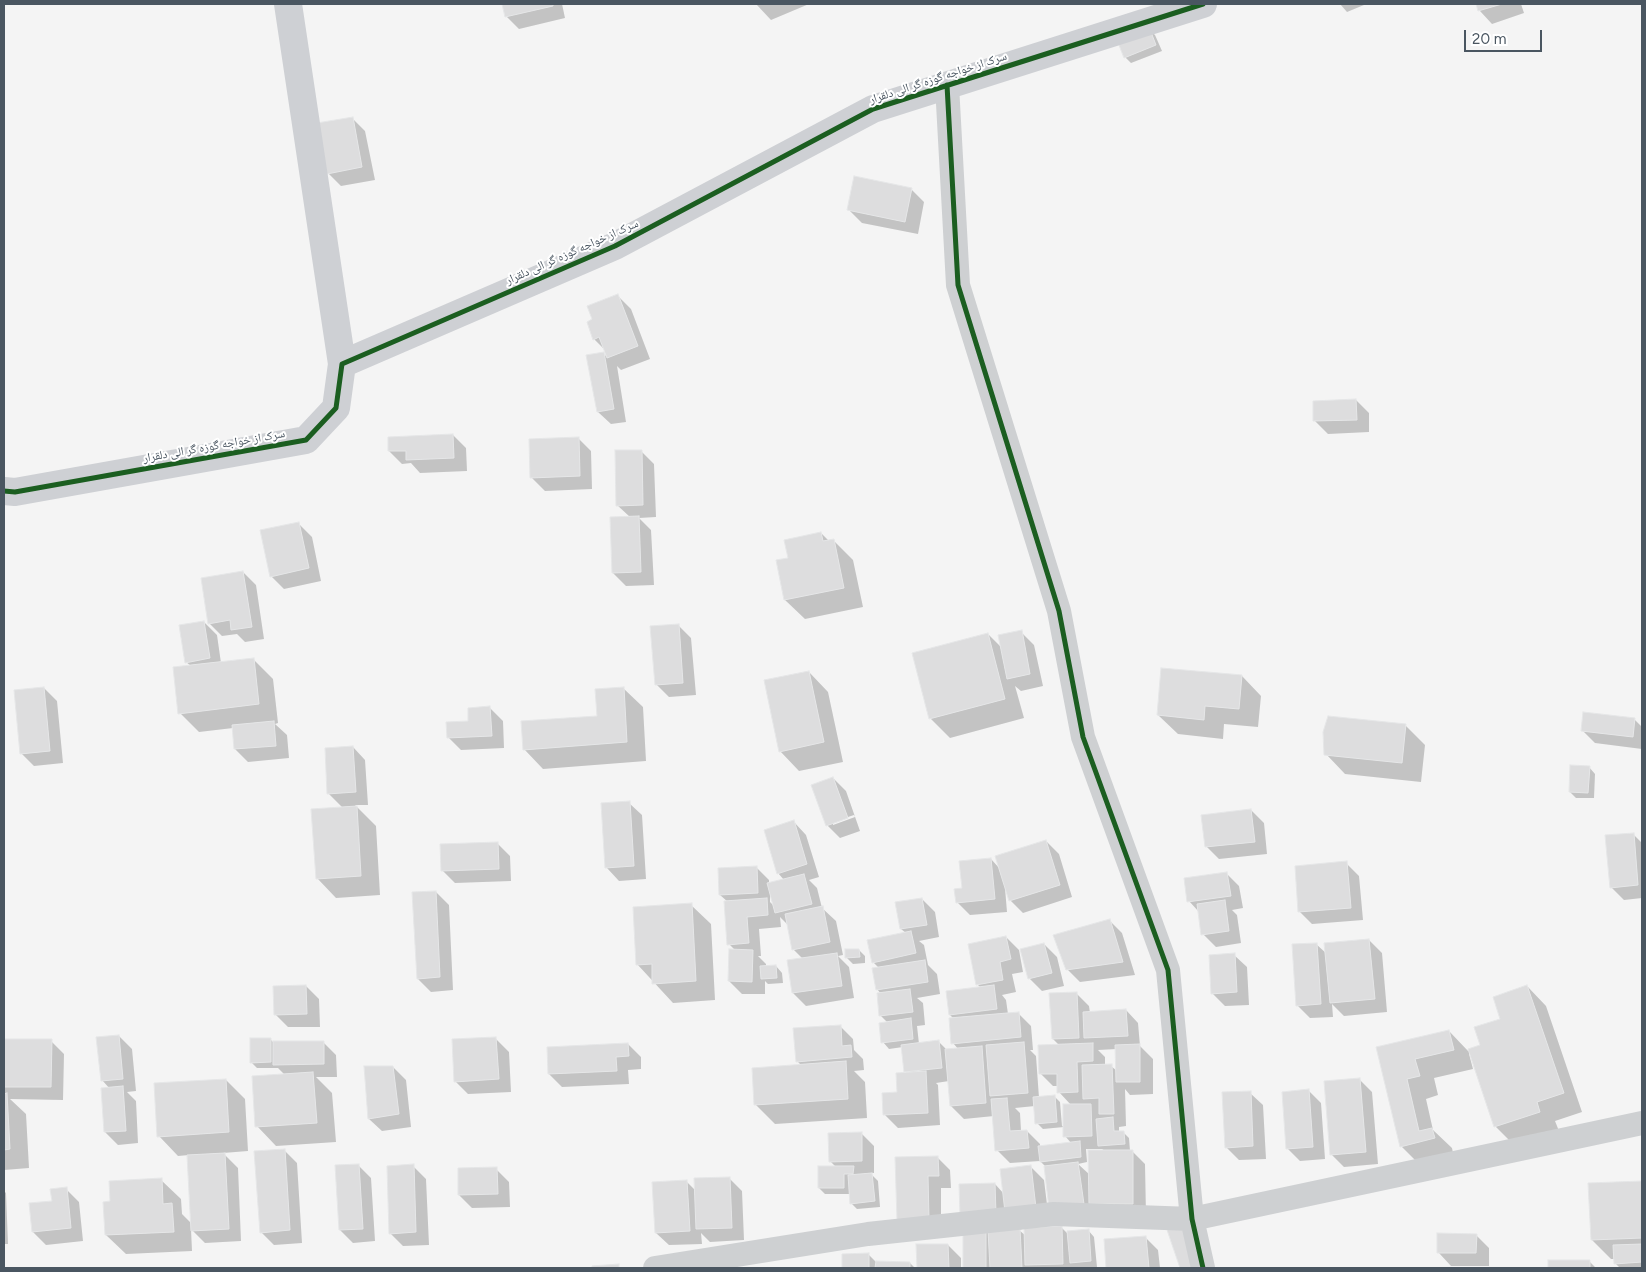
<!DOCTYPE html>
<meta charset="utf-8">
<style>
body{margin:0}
#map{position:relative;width:1646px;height:1272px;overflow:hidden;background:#f4f4f4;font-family:Figtree,sans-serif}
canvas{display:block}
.frame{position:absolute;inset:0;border:5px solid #4a5661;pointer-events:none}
.scale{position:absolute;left:1464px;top:30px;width:78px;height:22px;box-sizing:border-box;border:2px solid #4a5661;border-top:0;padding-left:6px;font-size:15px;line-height:18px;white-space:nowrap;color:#4a5661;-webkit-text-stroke:4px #fff;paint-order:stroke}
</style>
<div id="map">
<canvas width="1646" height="1272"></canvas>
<div class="frame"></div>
<div class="scale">20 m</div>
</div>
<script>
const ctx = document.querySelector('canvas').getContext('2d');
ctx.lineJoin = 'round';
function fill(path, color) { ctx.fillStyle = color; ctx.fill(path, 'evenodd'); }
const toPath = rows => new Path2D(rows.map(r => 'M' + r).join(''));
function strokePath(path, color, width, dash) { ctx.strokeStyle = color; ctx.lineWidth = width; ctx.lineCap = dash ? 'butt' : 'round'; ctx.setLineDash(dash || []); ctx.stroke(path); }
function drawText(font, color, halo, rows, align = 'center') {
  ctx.font = font + ' Figtree,"Noto Naskh Arabic",sans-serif'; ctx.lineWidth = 4; ctx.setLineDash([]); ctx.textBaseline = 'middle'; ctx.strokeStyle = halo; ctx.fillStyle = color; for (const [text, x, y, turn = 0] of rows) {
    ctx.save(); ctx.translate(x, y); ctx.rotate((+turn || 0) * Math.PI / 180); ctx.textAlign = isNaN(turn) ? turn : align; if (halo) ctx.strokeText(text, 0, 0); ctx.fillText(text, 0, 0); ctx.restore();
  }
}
fill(toPath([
 [503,4,562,4,565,18,519,29,506,16],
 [756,4,809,4,771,20],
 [1340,4,1364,4,1364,5,1347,12],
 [1477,4,1521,4,1524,13,1492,24,1480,11],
 [1149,29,1155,35,1162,51,1131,63,1125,57],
 [352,118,365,131,375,180,341,186,328,173],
 [911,189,924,202,918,234,862,223,849,210],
 [618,296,631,309,650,359,621,370,617,366,626,422,611,424,598,412,604,354,608,358,605,350,594,339],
 [1356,400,1369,413,1369,432,1328,434,1315,421],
 [453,435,466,448,467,471,420,473,411,463,402,464,389,451],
 [578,438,591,451,592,489,545,491,532,478],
 [641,451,654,464,656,517,639,518,651,530,654,585,626,586,613,573,630,517,617,505],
 [299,524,312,537,321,581,284,589,271,576],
 [821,533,829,541,833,540,853,560,863,607,805,619,785,600,790,559],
 [243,572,256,585,264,639,245,642,237,634,222,636,209,623],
 [204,622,217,635,221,663,253,659,273,679,278,723,275,724,287,735,289,758,248,762,235,749,233,728,199,732,180,713,191,666,186,662],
 [678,625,691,638,696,695,669,697,656,684],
 [1021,632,1034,645,1043,686,1021,691,1015,686,1024,718,950,738,930,718,988,634,1002,648],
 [809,672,828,692,843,762,799,771,780,751],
 [1242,676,1261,696,1258,727,1224,724,1223,739,1178,734,1158,715],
 [44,688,57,701,63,763,34,766,21,753],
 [623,688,643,707,646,761,543,769,524,749,598,717],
 [490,708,503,721,504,748,461,750,448,737],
 [1634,719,1642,727,1642,749,1595,743,1582,730],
 [1406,726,1425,745,1421,782,1345,774,1326,754],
 [353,747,365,760,368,805,355,805,376,826,380,895,336,898,317,878,343,808,328,793],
 [1589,767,1595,774,1594,798,1576,798,1570,792],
 [833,778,846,791,860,831,840,838,827,825],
 [854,815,855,817,833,825,833,822],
 [629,803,642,815,646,879,619,881,607,868],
 [1251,810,1264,823,1267,854,1219,859,1206,846],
 [794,822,806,835,819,877,809,880,817,888,822,908,836,921,843,955,838,956,849,967,854,998,806,1006,793,993,789,961,803,959,793,949,789,926,780,917,781,927,759,929,761,956,758,956,766,964,766,967,776,966,782,973,783,983,768,984,765,981,765,994,742,994,729,981,735,950,729,944,728,902,720,895,756,867,769,880,769,884,784,880,778,873],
 [770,894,771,894,774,906,770,902],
 [1633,834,1642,843,1642,898,1624,900,1611,887],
 [1046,841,1059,854,1072,897,1023,913,1010,900,1005,888,1007,912,970,915,957,902,963,889,991,859,1000,869],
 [497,843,510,856,511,881,455,883,442,870],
 [1346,863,1359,876,1363,920,1312,924,1299,911],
 [1226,873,1239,886,1243,908,1232,910,1237,915,1241,943,1216,947,1203,934,1199,912,1189,901],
 [436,892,449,905,453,990,431,992,418,979],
 [922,899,935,912,939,937,919,941,924,945,928,965,937,974,940,994,917,998,923,1003,925,1025,917,1026,919,1044,939,1042,948,1051,959,1050,953,1043,954,1019,950,1015,981,988,978,985,969,945,1006,937,1019,950,1023,972,1012,974,1016,992,1002,995,1006,1000,1008,1014,1018,1013,1031,1026,1033,1050,1030,1050,1036,1056,1039,1098,1054,1096,1060,1102,1062,1126,1064,1126,1071,1105,1059,1092,1058,1086,1053,1086,1040,1073,1059,1045,1053,1039,1076,993,1089,1006,1090,1013,1126,1010,1138,1023,1140,1046,1153,1059,1153,1094,1130,1095,1125,1089,1126,1126,1119,1127,1119,1132,1123,1132,1129,1138,1130,1151,1132,1151,1145,1164,1146,1216,1050,1208,1045,1166,1040,1161,1010,1163,997,1150,994,1116,964,1119,951,1106,949,1081,936,1083,938,1085,940,1125,898,1128,885,1115,899,1093,906,1074,903,1047,889,1049,883,1042,888,1023,880,1015,881,994,877,989,879,968,873,962,906,933,901,929],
 [1117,1049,1117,1071,1111,1066,1105,1066,1105,1057,1098,1050],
 [1035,1106,1037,1123,1043,1129,1064,1127,1065,1136,1072,1144,1040,1147,1040,1144,1027,1131,1021,1131,1020,1113,1015,1108],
 [1086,1149,1102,1149,1105,1151,1090,1175,1078,1164,1087,1162],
 [691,905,711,924,715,1000,673,1003,637,964],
 [1109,920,1122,933,1135,975,1080,982,1067,969],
 [1369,940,1382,953,1387,1012,1344,1016,1332,1004,1333,1017,1310,1018,1297,1005,1316,944,1327,954],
 [1044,944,1057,957,1064,986,1042,991,1029,978],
 [859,950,865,956,865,963,853,964,846,957],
 [1234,955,1247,967,1249,1005,1225,1006,1212,993],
 [306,986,319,999,320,1027,288,1027,275,1014],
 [1527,986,1546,1006,1582,1112,1555,1121,1559,1131,1515,1146,1496,1127,1471,1053,1469,1054,1473,1069,1434,1078,1438,1095,1426,1099,1433,1130,1452,1148,1454,1158,1421,1166,1401,1146,1377,1048,1449,1031,1468,1051,1481,1046],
 [840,1026,853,1039,854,1050,863,1059,864,1070,854,1071,865,1082,867,1118,775,1124,756,1105,801,1065,797,1061],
 [119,1036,132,1049,136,1091,127,1092,136,1101,138,1143,118,1145,105,1132,110,1089,102,1080],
 [496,1039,509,1052,511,1092,468,1094,455,1081],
 [4,1040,51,1041,64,1054,63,1100,10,1099,26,1114,29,1168,4,1170,4,1095,6,1095,4,1092],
 [271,1040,273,1042,323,1042,336,1055,337,1077,316,1077,332,1093,336,1142,276,1146,257,1126,285,1075,278,1068,257,1068,251,1062],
 [628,1044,641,1057,641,1069,628,1070,629,1084,562,1087,549,1074],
 [393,1067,406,1080,411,1127,382,1131,369,1119],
 [1359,1079,1372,1092,1378,1164,1344,1167,1331,1154],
 [226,1080,245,1099,248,1151,223,1153,238,1168,241,1241,205,1243,191,1229,192,1251,126,1254,106,1235,111,1203,161,1180,181,1199,182,1214,192,1224,189,1155,178,1156,159,1136],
 [1308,1090,1321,1103,1325,1159,1300,1161,1287,1148],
 [1250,1093,1263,1105,1266,1159,1239,1160,1226,1147],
 [861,1133,874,1146,874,1173,870,1173,878,1181,880,1207,857,1209,851,1203,851,1194,825,1194,819,1188,836,1167,830,1161],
 [284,1150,297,1163,302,1243,274,1245,261,1232],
 [938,1158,950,1170,951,1188,941,1188,941,1231,898,1219],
 [358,1165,371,1178,375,1241,353,1243,340,1230],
 [413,1166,426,1179,429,1245,403,1246,390,1233],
 [1031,1167,1044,1180,1049,1221,1019,1230,1026,1236,1062,1228,1069,1235,1088,1230,1094,1237,1097,1267,964,1268,964,1230,995,1184,1004,1194],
 [496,1169,509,1182,510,1207,472,1208,459,1195],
 [729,1178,742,1191,744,1240,710,1242,701,1233,702,1244,669,1245,656,1233,686,1181,695,1190],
 [1642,1182,1642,1268,1620,1268,1615,1263,1615,1259,1611,1259,1592,1240,1590,1185],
 [66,1189,79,1202,83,1241,46,1245,33,1232,53,1202],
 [4,1191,6,1193,8,1244,4,1244],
 [1476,1235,1489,1248,1489,1266,1451,1266,1439,1253],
 [1145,1237,1158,1250,1160,1268,1107,1268,1105,1241],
 [948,1245,961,1258,961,1268,918,1268,917,1246],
 [868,1254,876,1262,910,1263,915,1268,843,1268,843,1255],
 [1549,1261,1590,1262,1596,1268,1549,1268]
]), '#0003');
const building = toPath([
 [502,4,553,4,553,6,505,17,502,4],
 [1476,4,1502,4,1478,11,1476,4],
 [1149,27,1156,45,1124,58,1117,40,1149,27],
 [353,117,362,167,327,174,317,123,353,117],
 [854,176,912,188,905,222,847,210,854,176],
 [618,294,638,346,607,358,599,337,593,340,587,322,592,319,587,306,618,294],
 [604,352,614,409,597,412,586,355,604,352],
 [1356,399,1357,420,1313,421,1313,401,1356,399],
 [453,434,454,458,406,460,406,451,388,451,388,437,453,434],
 [579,437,580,476,530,478,529,439,579,437],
 [615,450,642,450,643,505,616,506,615,450],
 [639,516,641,572,612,573,610,517,639,516],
 [299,522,309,568,270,577,260,530,299,522],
 [821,532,823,541,834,539,844,588,784,600,776,560,788,558,784,540,821,532],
 [243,571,252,627,231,630,230,620,208,624,201,578,243,571],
 [204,621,210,658,185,663,179,625,204,621],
 [679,624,683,683,655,685,650,626,679,624],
 [1022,630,1030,674,1007,679,998,635,1022,630],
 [988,633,1005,699,929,719,912,653,988,633],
 [254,658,259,704,178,714,173,667,254,658],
 [1161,668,1242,675,1239,709,1205,706,1204,720,1157,715,1161,668],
 [809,671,824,742,779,752,764,680,809,671],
 [44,687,50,751,20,754,14,690,44,687],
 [624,687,627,742,523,750,521,721,597,716,595,689,624,687],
 [490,706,492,736,447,738,446,722,468,721,468,708,490,706],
 [1583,712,1635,718,1633,737,1581,731,1583,712],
 [1328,716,1406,724,1402,763,1324,755,1323,732,1328,716],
 [274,721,276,746,234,749,232,725,274,721],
 [353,746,356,792,327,794,325,748,353,746],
 [1570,765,1590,766,1588,793,1569,792,1570,765],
 [833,777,848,818,826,826,811,785,833,777],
 [630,801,634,866,605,868,601,803,630,801],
 [357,806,361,876,316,879,311,809,357,806],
 [1251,809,1255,842,1205,847,1201,815,1251,809],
 [794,820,807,864,777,874,764,830,794,820],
 [1634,833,1638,885,1610,888,1605,835,1634,833],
 [1046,840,1060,885,1009,901,995,856,1046,840],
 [498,842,499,869,441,871,440,844,498,842],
 [991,858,995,899,956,903,954,889,962,888,959,861,991,858],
 [1347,861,1351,908,1298,912,1295,866,1347,861],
 [757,866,758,893,719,895,718,868,757,866],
 [1227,872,1231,896,1187,902,1184,878,1227,872],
 [804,874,812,904,775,913,767,883,804,874],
 [436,891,440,977,417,979,412,892,436,891],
 [767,898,768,915,747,917,749,943,727,945,724,901,767,898],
 [922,898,927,925,900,929,895,902,922,898],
 [1225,900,1229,931,1201,935,1197,904,1225,900],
 [692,903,696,981,652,984,652,964,636,965,633,907,692,903],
 [823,906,830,942,792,950,785,914,823,906],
 [1110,919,1123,962,1066,970,1053,935,1110,919],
 [911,931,916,953,872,963,867,940,911,931],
 [1006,936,1011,959,1000,962,1003,980,976,985,968,944,1006,936],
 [1369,939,1375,999,1330,1003,1324,943,1369,939],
 [1044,943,1052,973,1028,979,1020,949,1044,943],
 [1317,943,1321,1004,1296,1006,1292,944,1317,943],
 [729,949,753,950,752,982,728,981,729,949],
 [845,949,859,949,860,957,845,958,845,949],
 [837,953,842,986,792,993,787,960,837,953],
 [1235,953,1237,992,1211,994,1209,955,1235,953],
 [925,960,928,982,876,990,872,968,925,960],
 [776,965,777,978,761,979,760,966,776,965],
 [306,985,307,1014,274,1015,273,986,306,985],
 [994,985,997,1009,949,1015,946,991,994,985],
 [1527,985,1564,1093,1537,1102,1540,1112,1494,1127,1468,1049,1480,1045,1474,1027,1500,1019,1493,997,1527,985],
 [910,989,913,1012,879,1016,877,993,910,989],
 [1077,992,1079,1038,1052,1039,1049,993,1077,992],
 [1126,1009,1128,1036,1084,1038,1083,1012,1126,1009],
 [1019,1012,1021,1037,951,1044,949,1018,1019,1012],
 [911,1018,913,1039,881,1043,879,1023,911,1018],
 [841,1025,842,1046,851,1045,852,1057,796,1062,793,1028,841,1025],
 [1449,1030,1454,1050,1415,1059,1420,1076,1407,1079,1419,1131,1432,1128,1435,1138,1400,1147,1376,1047,1449,1030],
 [119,1035,123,1079,101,1081,96,1037,119,1035],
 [496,1037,499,1079,454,1082,452,1039,496,1037],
 [250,1038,271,1038,271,1062,250,1063,250,1038],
 [4,1039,52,1039,51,1087,4,1087,4,1039],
 [939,1040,942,1068,904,1072,901,1045,939,1040],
 [273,1041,324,1041,324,1064,273,1065,273,1041],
 [1024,1042,1028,1093,990,1096,986,1045,1024,1042],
 [628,1043,629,1056,616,1057,617,1071,548,1074,547,1047,628,1043],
 [1093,1043,1093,1061,1077,1062,1078,1092,1057,1093,1057,1074,1039,1074,1038,1045,1093,1043],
 [1140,1044,1140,1082,1116,1082,1115,1045,1140,1044],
 [982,1046,986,1103,950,1106,945,1049,982,1046],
 [846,1061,848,1099,754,1105,752,1068,846,1061],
 [1112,1064,1114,1114,1099,1114,1099,1098,1083,1099,1082,1065,1112,1064],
 [364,1066,393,1066,399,1114,368,1119,364,1066],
 [926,1071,928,1113,883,1115,882,1093,897,1092,896,1073,926,1071],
 [313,1072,317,1123,255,1127,252,1076,313,1072],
 [1360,1078,1366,1152,1330,1155,1324,1081,1360,1078],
 [226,1079,229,1132,157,1137,154,1083,226,1079],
 [123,1086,126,1131,104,1132,101,1088,123,1086],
 [1309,1089,1313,1147,1286,1149,1282,1092,1309,1089],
 [1251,1091,1253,1146,1225,1148,1222,1092,1251,1091],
 [7,1093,10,1149,4,1150,4,1094,7,1093],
 [1055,1095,1057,1122,1035,1124,1033,1097,1055,1095],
 [1007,1098,1010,1131,1027,1130,1029,1148,995,1151,991,1099,1007,1098],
 [1063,1104,1091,1104,1092,1136,1063,1137,1063,1104],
 [1113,1117,1114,1131,1124,1131,1125,1144,1098,1146,1096,1119,1113,1117],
 [862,1132,862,1161,829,1162,828,1133,862,1132],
 [1080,1141,1081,1157,1040,1162,1038,1146,1080,1141],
 [285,1149,290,1230,260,1233,254,1151,285,1149],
 [1088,1150,1133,1150,1133,1204,1089,1204,1088,1150],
 [225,1153,229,1229,191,1231,187,1155,225,1153],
 [938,1156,939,1176,928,1176,929,1219,897,1220,895,1157,938,1156],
 [1078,1162,1084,1204,1049,1208,1044,1166,1078,1162],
 [359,1164,363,1229,339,1230,335,1165,359,1164],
 [414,1164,416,1232,389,1234,387,1166,414,1164],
 [1031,1165,1036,1208,1005,1212,1000,1169,1031,1165],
 [818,1166,854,1166,853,1174,844,1174,844,1188,818,1188,818,1166],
 [497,1167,498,1194,458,1195,458,1168,497,1167],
 [872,1173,875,1201,850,1204,848,1175,872,1173],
 [730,1177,732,1228,696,1229,694,1178,730,1177],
 [162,1178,163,1204,172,1203,174,1232,105,1235,103,1202,110,1201,109,1181,162,1178],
 [687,1180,690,1231,655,1233,652,1182,687,1180],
 [1642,1181,1642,1238,1591,1240,1588,1183,1642,1181],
 [995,1183,996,1214,960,1215,959,1184,995,1183],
 [67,1187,71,1228,32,1232,29,1203,52,1201,50,1189,67,1187],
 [1185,1220,1199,1265,1188,1268,1180,1268,1166,1227,1185,1220],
 [1062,1226,1063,1264,1025,1265,1024,1228,1062,1226],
 [963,1228,986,1228,986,1268,963,1268,963,1228],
 [1020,1228,1022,1268,990,1268,988,1230,1020,1228],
 [1089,1229,1091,1261,1070,1263,1067,1231,1089,1229],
 [1437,1233,1477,1234,1476,1253,1437,1253,1437,1233],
 [1146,1236,1149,1268,1106,1268,1104,1239,1146,1236],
 [916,1244,948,1244,949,1268,917,1268,916,1244],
 [1642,1244,1642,1262,1614,1264,1613,1245,1642,1244],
 [869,1253,869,1268,842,1268,842,1254,869,1253],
 [1548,1260,1590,1260,1590,1268,1548,1268,1548,1260],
 [876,1261,910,1262,910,1268,875,1268,876,1261],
 [619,1264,619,1268,592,1268,592,1266,619,1264]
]);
fill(building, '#ddddde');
strokePath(building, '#e5e6e7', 1);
strokePath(toPath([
 [947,85,958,285,1059,611,1083,737,1168,970,1192,1219,1203,1268],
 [655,1268,868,1234,1054,1214,1192,1219,1642,1123]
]), '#ced0d2', 24);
strokePath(toPath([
 [288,4,342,364],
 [4,491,15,492,306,440,336,408,342,364,615,246,873,109,1203,4]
]), '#ced0d4', 28);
strokePath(toPath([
 [947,85,958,285,1059,611,1083,737,1168,970,1192,1219,1203,1268],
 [4,491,15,492,306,440,336,408,342,364,615,246,873,109,1203,4]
]), '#1b5e20', 5);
drawText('12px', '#4a5661', '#fff', [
 ["سرک از خواجه گوزه گر الی دلقرار",938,78,-18],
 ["سرک از خواجه گوزه گر الی دلقرار",572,252,-24],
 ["سرک از خواجه گوزه گر الی دلقرار",214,446,-10]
]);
</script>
